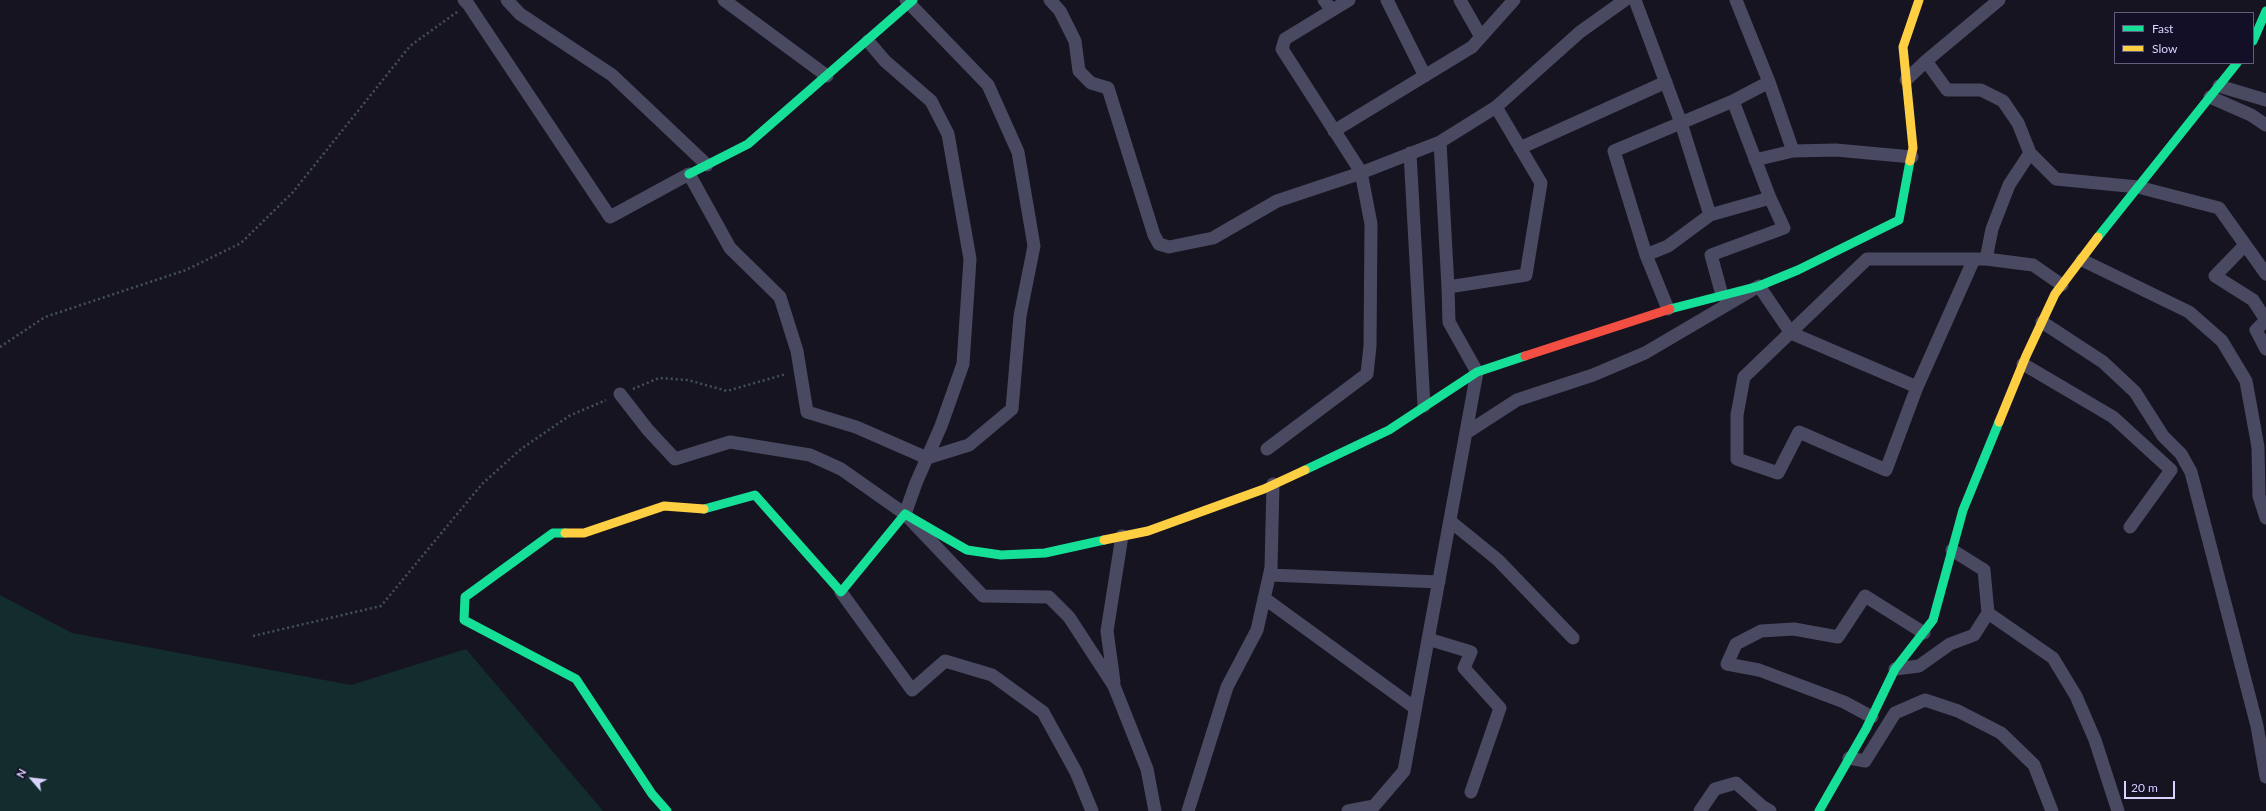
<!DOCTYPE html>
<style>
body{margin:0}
#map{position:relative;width:2266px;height:811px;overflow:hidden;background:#161421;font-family:Lato,sans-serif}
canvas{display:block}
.legend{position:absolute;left:2114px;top:12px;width:140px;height:52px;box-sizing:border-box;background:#130f26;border:1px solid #625e7d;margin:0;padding:5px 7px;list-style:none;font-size:12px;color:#d9d4ff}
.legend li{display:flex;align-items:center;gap:8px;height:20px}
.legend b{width:20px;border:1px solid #625e7d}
.north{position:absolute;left:12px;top:759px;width:40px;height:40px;-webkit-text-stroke:3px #130f26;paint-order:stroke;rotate:298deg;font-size:11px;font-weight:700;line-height:16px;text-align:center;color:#d9d4ff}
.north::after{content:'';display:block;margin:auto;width:14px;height:18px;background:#d9d4ff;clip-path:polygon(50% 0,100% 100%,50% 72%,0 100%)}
.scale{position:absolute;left:2124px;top:781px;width:51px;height:18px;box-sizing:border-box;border:2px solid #d9d4ff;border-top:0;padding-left:5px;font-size:12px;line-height:14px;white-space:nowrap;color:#d9d4ff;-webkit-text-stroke:3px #130f26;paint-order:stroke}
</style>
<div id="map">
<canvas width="2266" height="811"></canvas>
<ul class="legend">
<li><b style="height:5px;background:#16e098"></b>Fast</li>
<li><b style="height:5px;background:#ffcf43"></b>Slow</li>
</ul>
<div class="north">N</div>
<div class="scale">20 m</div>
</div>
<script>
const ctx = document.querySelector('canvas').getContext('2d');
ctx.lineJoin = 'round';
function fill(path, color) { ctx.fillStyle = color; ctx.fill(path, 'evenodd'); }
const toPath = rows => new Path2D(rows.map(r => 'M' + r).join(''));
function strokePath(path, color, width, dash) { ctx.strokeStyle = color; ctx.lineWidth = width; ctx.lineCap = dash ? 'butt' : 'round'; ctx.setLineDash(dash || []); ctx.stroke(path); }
fill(toPath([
 [0,595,72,633,351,685,466,649,603,811,0,811]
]), '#132c2d');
strokePath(toPath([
 [0,347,45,317,186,270,241,243,293,192,410,46,457,12],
 [633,389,659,378,688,380,727,391,786,374],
 [253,636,381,606,482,484,521,449,569,416,606,400]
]), '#44505f', 2.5, [2, 3]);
strokePath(toPath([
 [464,0,468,4,610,217,689,174,730,248,780,297,797,351,807,412,856,427,927,458,969,445,1012,409,1020,316,1034,246,1018,152,988,85,906,0],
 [507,0,520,14,612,75,707,165],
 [724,0,827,76],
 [1050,0,1060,11,1075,41,1079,71,1091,83,1108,88,1154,235,1159,244,1169,247,1213,238,1277,201,1358,174,1440,142,1496,107,1580,32,1625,0],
 [1324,0,1332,10],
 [1387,0,1425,76],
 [1460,0,1481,37],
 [1635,0,1681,123,1710,215],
 [868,41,885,61,931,101,948,134,970,259,963,364,941,426,916,483,905,514],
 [1926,61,1947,90,1981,90,2003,101,2018,123,2030,153],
 [1906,80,1926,61,1999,0],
 [2219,86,2266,100],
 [2210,97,2251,115,2266,125],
 [1334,131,1472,47,1514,0],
 [1440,142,1448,287],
 [1520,148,1666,82],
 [1793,151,1836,150,1912,157],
 [1410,153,1424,406],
 [1755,160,1793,151,1769,82],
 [2245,245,2215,276,2253,300,2266,320],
 [1646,255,1614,151,1733,101],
 [1986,259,2033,265,2062,285],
 [2082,260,2189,312,2222,341,2246,381,2258,447,2259,496,2266,518],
 [1722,295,1711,255,1784,228,1770,198],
 [1668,309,1646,255,1668,246,1710,215,1770,198,1733,101,1769,82,1736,0],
 [2266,320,2256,330,2266,349],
 [2042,322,2103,362,2135,392,2163,436,2181,454,2191,472,2257,726,2266,777],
 [2023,364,2113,417,2171,470,2130,527],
 [1917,387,1886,470,1799,432,1778,473,1737,459,1737,415,1744,377,1867,259,1986,259,1992,229,2009,185,2030,153,2056,179,2138,187,2219,208,2266,274],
 [620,394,648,430,675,459,730,442,810,455,841,469,905,514,983,596,1049,597,1069,617,1114,686,1147,769,1155,811],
 [1466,433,1517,400,1593,375,1645,353,1759,286,1791,333,1917,387,1974,259],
 [1267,449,1367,374,1370,346,1371,224,1361,172,1282,49,1285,39,1349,0],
 [1450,521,1498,560,1573,638],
 [1952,550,1984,570,1988,613,2053,658,2076,696,2095,740,2118,811],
 [1270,575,1439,582],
 [841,592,912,690,945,661,992,675,1043,712,1076,772,1092,811],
 [1264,598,1415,708],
 [1428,639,1471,652,1464,668,1500,708,1471,792],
 [1895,669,1919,666,1950,644,1974,635,1988,613],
 [1114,682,1107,631,1122,536],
 [1872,717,1844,702,1759,670,1727,664,1736,644,1761,631,1794,629,1838,637,1865,596,1924,633],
 [1849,758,1865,761,1895,713,1925,700,1958,711,2001,733,2034,765,2052,811],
 [1188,811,1227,687,1257,630,1271,568,1273,484],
 [1348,811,1374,806,1404,771,1477,372,1449,322,1448,287,1526,275,1541,183,1496,107],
 [1700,811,1715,789,1736,783,1763,807,1770,811]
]), '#4a4962', 13);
strokePath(toPath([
 [2253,41,2266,11],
 [689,174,748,144,913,0],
 [2098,237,2237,63],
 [1670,309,1759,286,1798,270,1899,220,1910,161],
 [1305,470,1389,430,1477,372,1525,356],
 [704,509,755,495,841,592,905,514,967,550,1001,555,1045,553,1104,540],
 [565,533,553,533,465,597,464,620,576,679,652,794,667,811],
 [1819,811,1866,729,1895,669,1933,620,1963,510,1999,422]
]), '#16e098', 9);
strokePath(toPath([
 [1910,161,1913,148,1903,47,1919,0],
 [1999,422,2026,356,2055,294,2098,237],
 [565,533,584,533,664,506,704,509],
 [1104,540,1148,531,1264,489,1305,470]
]), '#ffcf43', 9);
strokePath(toPath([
 [1525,356,1670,309]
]), '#f24e42', 9);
</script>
